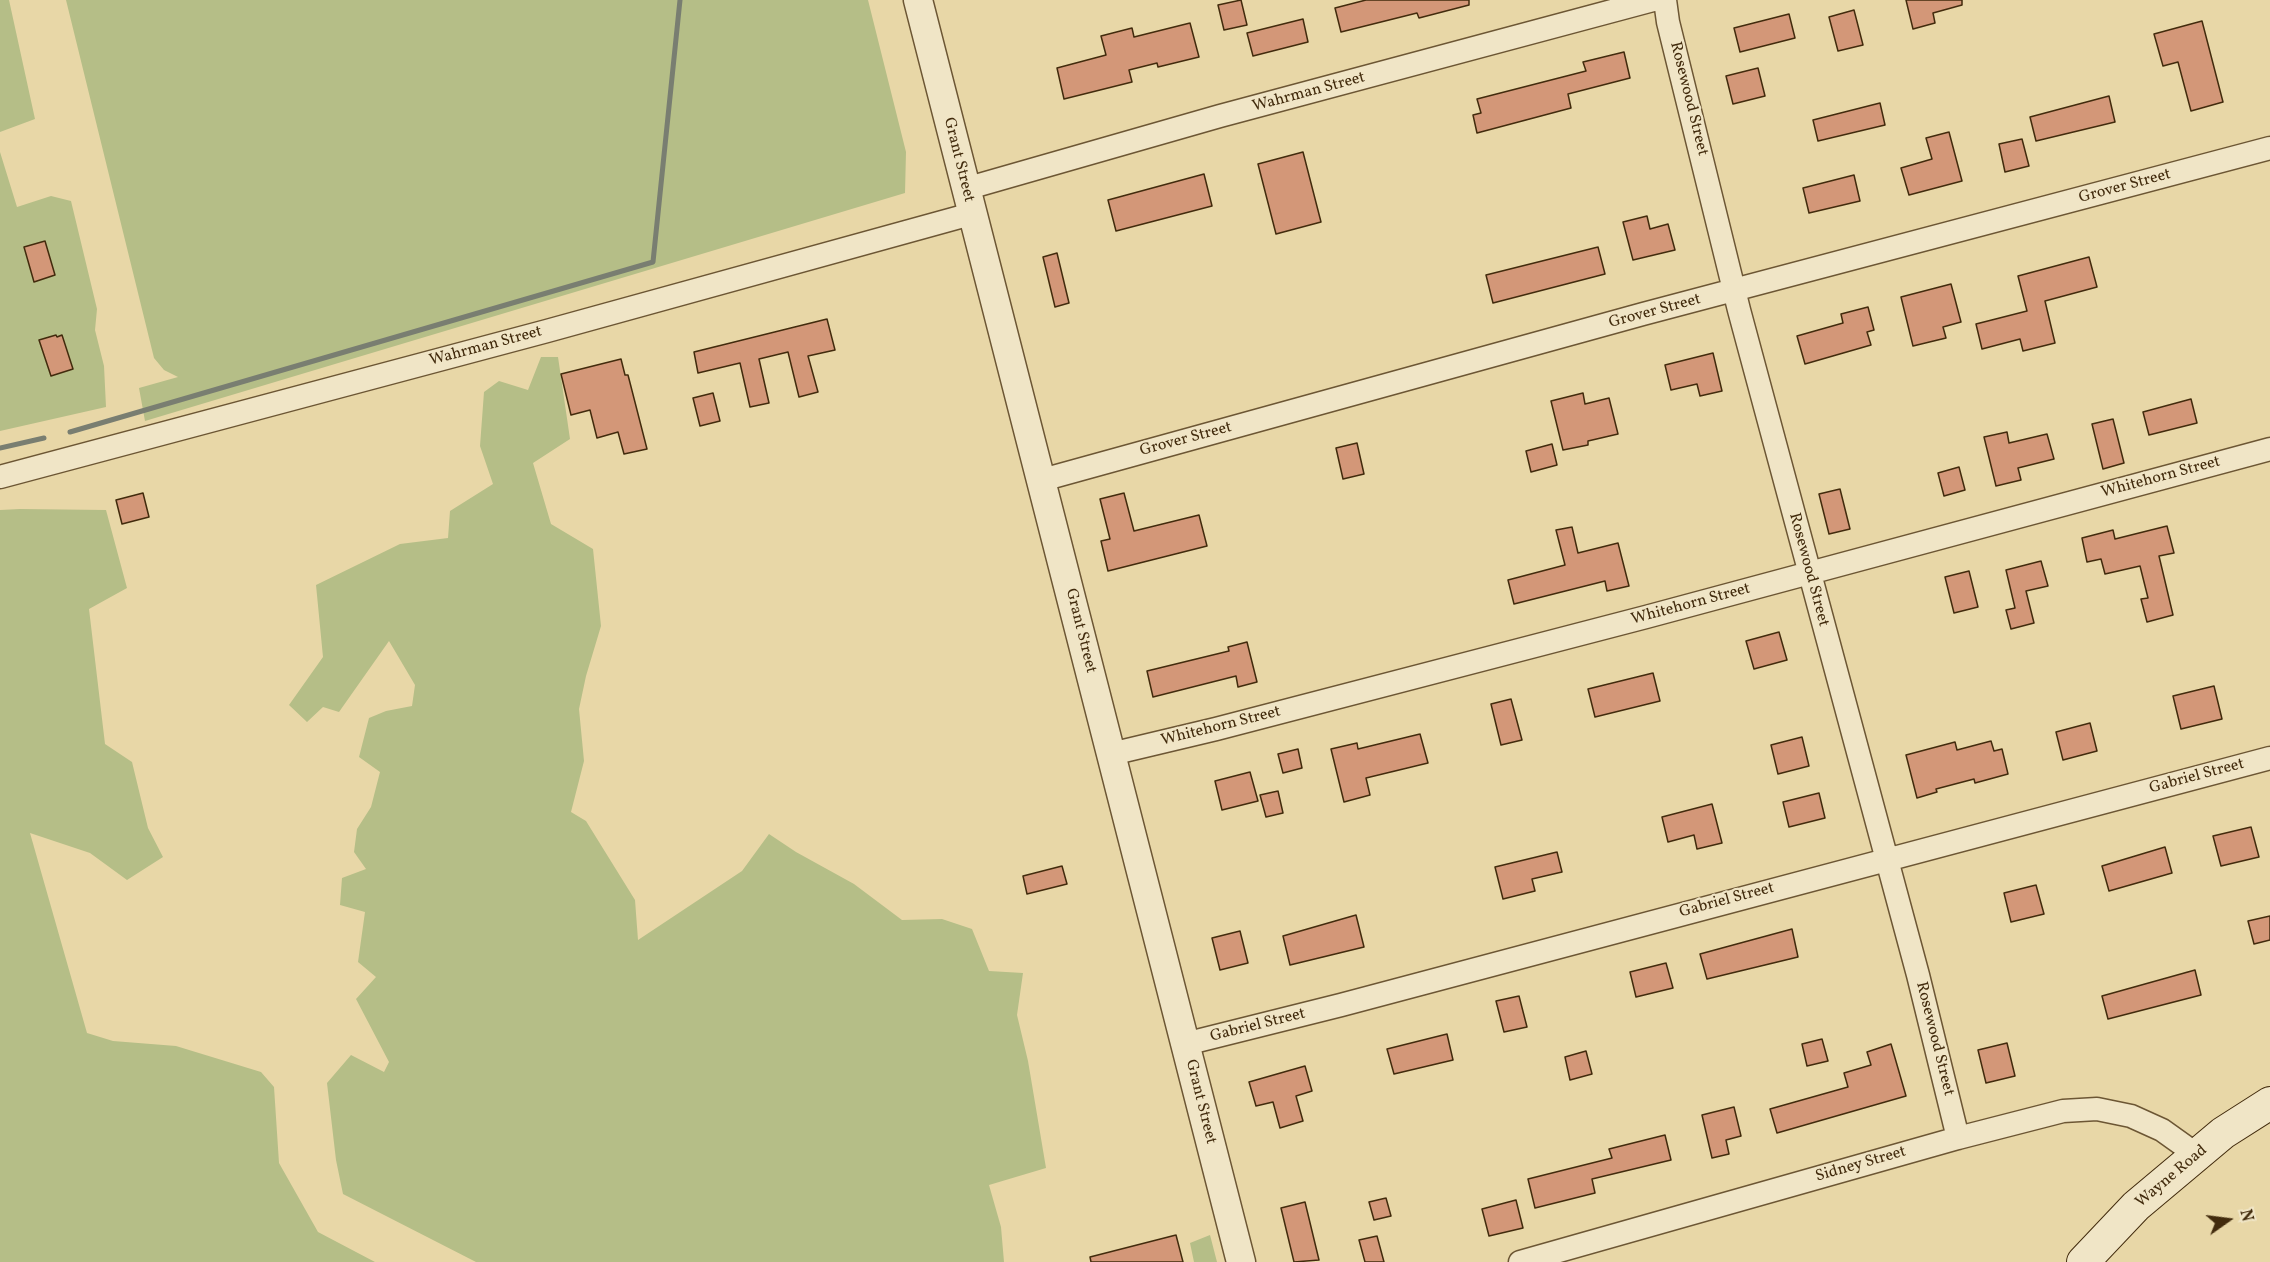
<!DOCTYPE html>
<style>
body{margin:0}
#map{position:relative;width:2270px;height:1262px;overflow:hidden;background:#e8d7a7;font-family:Vollkorn,serif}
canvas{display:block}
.north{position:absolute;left:2198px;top:1190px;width:60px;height:60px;-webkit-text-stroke:4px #f0e5c6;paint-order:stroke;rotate:76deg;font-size:16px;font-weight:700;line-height:24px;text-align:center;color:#422b0d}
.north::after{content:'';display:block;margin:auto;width:21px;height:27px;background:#422b0d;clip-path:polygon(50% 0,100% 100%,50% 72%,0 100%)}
</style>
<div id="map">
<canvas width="2270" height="1262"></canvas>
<div class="north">N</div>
</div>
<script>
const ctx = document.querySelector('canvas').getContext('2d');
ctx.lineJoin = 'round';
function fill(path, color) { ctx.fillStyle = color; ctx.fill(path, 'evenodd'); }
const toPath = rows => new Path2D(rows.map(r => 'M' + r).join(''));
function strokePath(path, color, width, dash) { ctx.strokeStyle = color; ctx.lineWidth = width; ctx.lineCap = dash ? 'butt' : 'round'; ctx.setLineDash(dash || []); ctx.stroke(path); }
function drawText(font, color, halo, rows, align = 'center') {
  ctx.font = font + ' Vollkorn,serif'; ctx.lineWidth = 4.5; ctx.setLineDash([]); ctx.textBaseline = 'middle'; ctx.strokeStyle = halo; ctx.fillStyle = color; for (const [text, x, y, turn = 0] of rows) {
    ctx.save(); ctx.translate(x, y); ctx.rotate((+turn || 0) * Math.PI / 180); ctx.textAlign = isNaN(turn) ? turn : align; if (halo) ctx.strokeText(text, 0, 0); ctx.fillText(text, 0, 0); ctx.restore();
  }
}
fill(toPath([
 [0,0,9,0,35,119,0,132],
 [66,0,868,0,906,152,905,193,145,421,139,388,178,377,164,370,154,358],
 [0,152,17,207,51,196,71,201,97,309,95,330,104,366,106,407,0,431],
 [541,357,558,357,570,439,533,463,551,524,593,549,601,626,586,676,579,709,584,761,571,812,586,821,635,900,638,940,742,871,769,834,796,852,854,884,902,920,942,919,972,929,989,971,1023,973,1017,1015,1028,1061,1046,1168,989,1185,1001,1227,1004,1262,476,1262,343,1194,336,1160,327,1083,351,1055,384,1072,389,1062,356,999,376,977,358,962,365,912,340,905,342,878,366,869,354,852,357,829,371,807,380,772,359,757,369,718,386,711,412,706,415,685,389,641,339,712,323,707,307,722,289,705,323,657,316,585,400,544,448,538,450,511,493,484,480,446,484,392,499,381,528,390],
 [20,509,106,510,127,588,89,609,105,744,132,762,148,828,163,857,127,880,90,853,30,833,87,1033,113,1041,176,1046,261,1072,274,1087,279,1163,318,1232,375,1262,0,1262,0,510],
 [1210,1235,1217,1262,1194,1262,1190,1243]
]), '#b5be87');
strokePath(toPath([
 [70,432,653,262,680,0],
 [0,448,44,438]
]), '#797e71', 5);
const building = toPath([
 [1241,0,1247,25,1224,30,1218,5,1241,0],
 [1366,0,1469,0,1469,5,1419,18,1417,13,1341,32,1335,8,1366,0],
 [1906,0,1962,0,1962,5,1933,13,1935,23,1913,29,1906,0],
 [1854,10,1863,45,1838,51,1829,17,1854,10],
 [1789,14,1795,38,1740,52,1734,28,1789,14],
 [1303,19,1308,42,1253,56,1247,33,1303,19],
 [2202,21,2223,102,2191,111,2178,62,2163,66,2154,34,2202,21],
 [1190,23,1199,57,1158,67,1157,63,1129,70,1132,82,1064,99,1057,68,1106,55,1101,36,1132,28,1134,37,1190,23],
 [1624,52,1630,78,1568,94,1571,108,1477,133,1473,115,1481,113,1477,99,1586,71,1583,62,1624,52],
 [1758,68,1765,96,1733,104,1726,76,1758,68],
 [2109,96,2115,122,2036,141,2030,117,2109,96],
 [1880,103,1885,125,1818,141,1813,120,1880,103],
 [1949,132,1962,181,1909,195,1901,168,1932,159,1926,138,1949,132],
 [2022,139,2029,166,2005,172,1999,144,2022,139],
 [1303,152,1321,222,1276,234,1258,164,1303,152],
 [1204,174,1212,206,1116,231,1108,200,1204,174],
 [1854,175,1860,201,1809,213,1803,188,1854,175],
 [1647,216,1650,229,1668,224,1675,250,1633,260,1623,222,1647,216],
 [45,241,55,275,34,282,24,247,45,241],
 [1598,247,1605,274,1493,303,1486,275,1598,247],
 [1057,253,1069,303,1055,307,1043,257,1057,253],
 [2089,257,2097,287,2045,301,2055,343,2023,351,2020,339,1982,349,1976,324,2027,311,2018,276,2089,257],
 [1951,284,1961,322,1943,327,1946,338,1913,346,1901,297,1951,284],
 [1868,307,1874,330,1867,332,1871,345,1805,364,1797,336,1843,323,1841,314,1868,307],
 [827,319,835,350,808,356,818,392,799,397,788,352,759,359,769,403,750,407,740,363,698,373,694,352,827,319],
 [56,335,57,337,62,335,73,369,51,376,39,340,56,335],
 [1713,353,1722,391,1700,396,1697,384,1671,390,1665,365,1713,353],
 [621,359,625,375,628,375,647,449,624,454,618,432,597,438,590,410,571,415,561,374,621,359],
 [713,393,720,421,700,426,693,398,713,393],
 [1583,393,1585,404,1609,398,1618,434,1588,441,1588,445,1563,450,1551,401,1583,393],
 [2191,399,2197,423,2149,435,2143,412,2191,399],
 [2113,419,2124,463,2103,469,2092,424,2113,419],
 [2007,432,2009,443,2047,434,2054,459,2018,468,2021,480,1996,486,1984,437,2007,432],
 [1357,443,1364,474,1343,479,1336,448,1357,443],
 [1552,444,1557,465,1531,472,1526,451,1552,444],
 [1959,467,1965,490,1944,496,1938,473,1959,467],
 [1840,489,1850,529,1829,534,1819,494,1840,489],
 [143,493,149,517,122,524,116,500,143,493],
 [1124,493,1134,531,1199,515,1207,546,1108,571,1101,541,1110,539,1100,499,1124,493],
 [2167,526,2174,553,2159,556,2173,615,2147,622,2141,599,2148,598,2140,566,2105,574,2101,559,2087,562,2082,538,2113,530,2115,539,2167,526],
 [1572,527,1578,553,1618,543,1629,586,1607,591,1605,581,1514,604,1508,580,1565,565,1556,530,1572,527],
 [2041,561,2048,586,2026,591,2034,623,2011,629,2006,610,2015,608,2006,570,2041,561],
 [1969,571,1978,607,1954,613,1945,577,1969,571],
 [1779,632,1787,660,1754,669,1746,641,1779,632],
 [1247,642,1257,682,1238,687,1236,676,1153,697,1147,671,1229,651,1228,647,1247,642],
 [1653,673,1660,701,1595,717,1588,689,1653,673],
 [2214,686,2222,719,2181,729,2173,696,2214,686],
 [1511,699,1522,740,1501,745,1491,704,1511,699],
 [2090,723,2097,751,2063,760,2056,732,2090,723],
 [1420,734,1428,763,1366,778,1370,795,1344,802,1331,749,1357,743,1358,749,1420,734],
 [1802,737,1809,766,1778,774,1771,745,1802,737],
 [1991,741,1994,751,2002,749,2008,774,1975,783,1974,779,1936,789,1937,792,1917,798,1906,755,1955,742,1957,750,1991,741],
 [1298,749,1302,768,1283,773,1278,754,1298,749],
 [1250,772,1258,801,1222,810,1215,781,1250,772],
 [1278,791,1283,813,1266,817,1260,795,1278,791],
 [1819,793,1825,818,1789,827,1783,802,1819,793],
 [1712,804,1722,843,1697,849,1694,835,1668,842,1662,817,1712,804],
 [2251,827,2259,857,2221,866,2213,836,2251,827],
 [2165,847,2172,873,2109,891,2102,866,2165,847],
 [1557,852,1562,872,1532,879,1535,891,1503,899,1495,867,1557,852],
 [1062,866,1067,884,1027,894,1023,876,1062,866],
 [2036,885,2044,914,2011,922,2004,893,2036,885],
 [1356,915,1364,947,1290,965,1283,936,1356,915],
 [2270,916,2270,940,2254,944,2248,921,2270,916],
 [1792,929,1798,957,1707,979,1700,954,1792,929],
 [1240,931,1248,963,1220,970,1212,938,1240,931],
 [1666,963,1673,988,1636,997,1630,972,1666,963],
 [2195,970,2201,995,2108,1019,2102,996,2195,970],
 [1519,996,1527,1027,1504,1032,1496,1001,1519,996],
 [1447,1034,1453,1060,1394,1074,1387,1049,1447,1034],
 [1822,1039,1828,1061,1807,1066,1802,1044,1822,1039],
 [2007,1043,2015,1076,1986,1083,1978,1050,2007,1043],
 [1891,1044,1906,1096,1777,1133,1770,1109,1848,1087,1844,1073,1871,1065,1867,1052,1891,1044],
 [1586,1051,1592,1074,1570,1080,1565,1057,1586,1051],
 [1305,1066,1312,1091,1296,1096,1303,1121,1280,1128,1273,1102,1256,1106,1249,1082,1305,1066],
 [1734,1107,1741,1136,1726,1140,1729,1154,1712,1158,1702,1115,1734,1107],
 [1665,1135,1671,1160,1592,1179,1595,1193,1535,1208,1528,1179,1612,1158,1609,1149,1665,1135],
 [1386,1198,1391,1216,1374,1220,1369,1202,1386,1198],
 [1516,1200,1523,1228,1489,1236,1482,1209,1516,1200],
 [1305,1202,1319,1260,1294,1262,1281,1208,1305,1202],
 [1176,1235,1183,1262,1091,1262,1090,1257,1176,1235],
 [1377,1236,1384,1262,1365,1262,1359,1240,1377,1236]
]);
fill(building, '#d39778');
strokePath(building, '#422b0d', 1.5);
const minor = toPath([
 [1665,0,1668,22,1739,310,1918,975,1958,1138],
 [965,189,1220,116,1653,0],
 [0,477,547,331,971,214],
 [1042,480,1643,314,2270,148],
 [1111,754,1216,729,1646,617,2270,449],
 [1185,1044,1341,1005,2270,758],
 [1520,1262,1958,1138,2063,1111,2097,1109,2131,1116,2162,1130,2197,1155]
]);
const tertiary = toPath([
 [918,0,1241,1262]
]);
const secondary = toPath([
 [2083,1262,2136,1206,2223,1133,2270,1103]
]);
strokePath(minor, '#6c5634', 25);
strokePath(tertiary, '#6c5634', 31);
strokePath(secondary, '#422b0d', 34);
strokePath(minor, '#f0e5c6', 22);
strokePath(tertiary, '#f0e5c6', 28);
strokePath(secondary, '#f0e5c6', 32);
drawText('16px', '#422b0d', '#f0e5c6', [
 ["Wahrman Street",1309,93,-15],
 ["Rosewood Street",1688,99,76],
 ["Grant Street",958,160,76],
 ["Grover Street",2125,187,-15],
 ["Grover Street",1655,312,-15],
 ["Wahrman Street",486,347,-15],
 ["Grover Street",1186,440,-15],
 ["Whitehorn Street",2161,478,-15],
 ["Rosewood Street",1808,570,75],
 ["Whitehorn Street",1691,605,-15],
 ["Grant Street",1080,631,76],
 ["Whitehorn Street",1221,727,-14],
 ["Gabriel Street",2197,777,-15],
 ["Gabriel Street",1727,901,-15],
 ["Gabriel Street",1258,1026,-14],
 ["Rosewood Street",1934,1039,76],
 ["Grant Street",1200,1102,76],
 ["Sidney Street",1861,1165,-16],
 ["Wayne Road",2172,1177,-40]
]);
</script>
